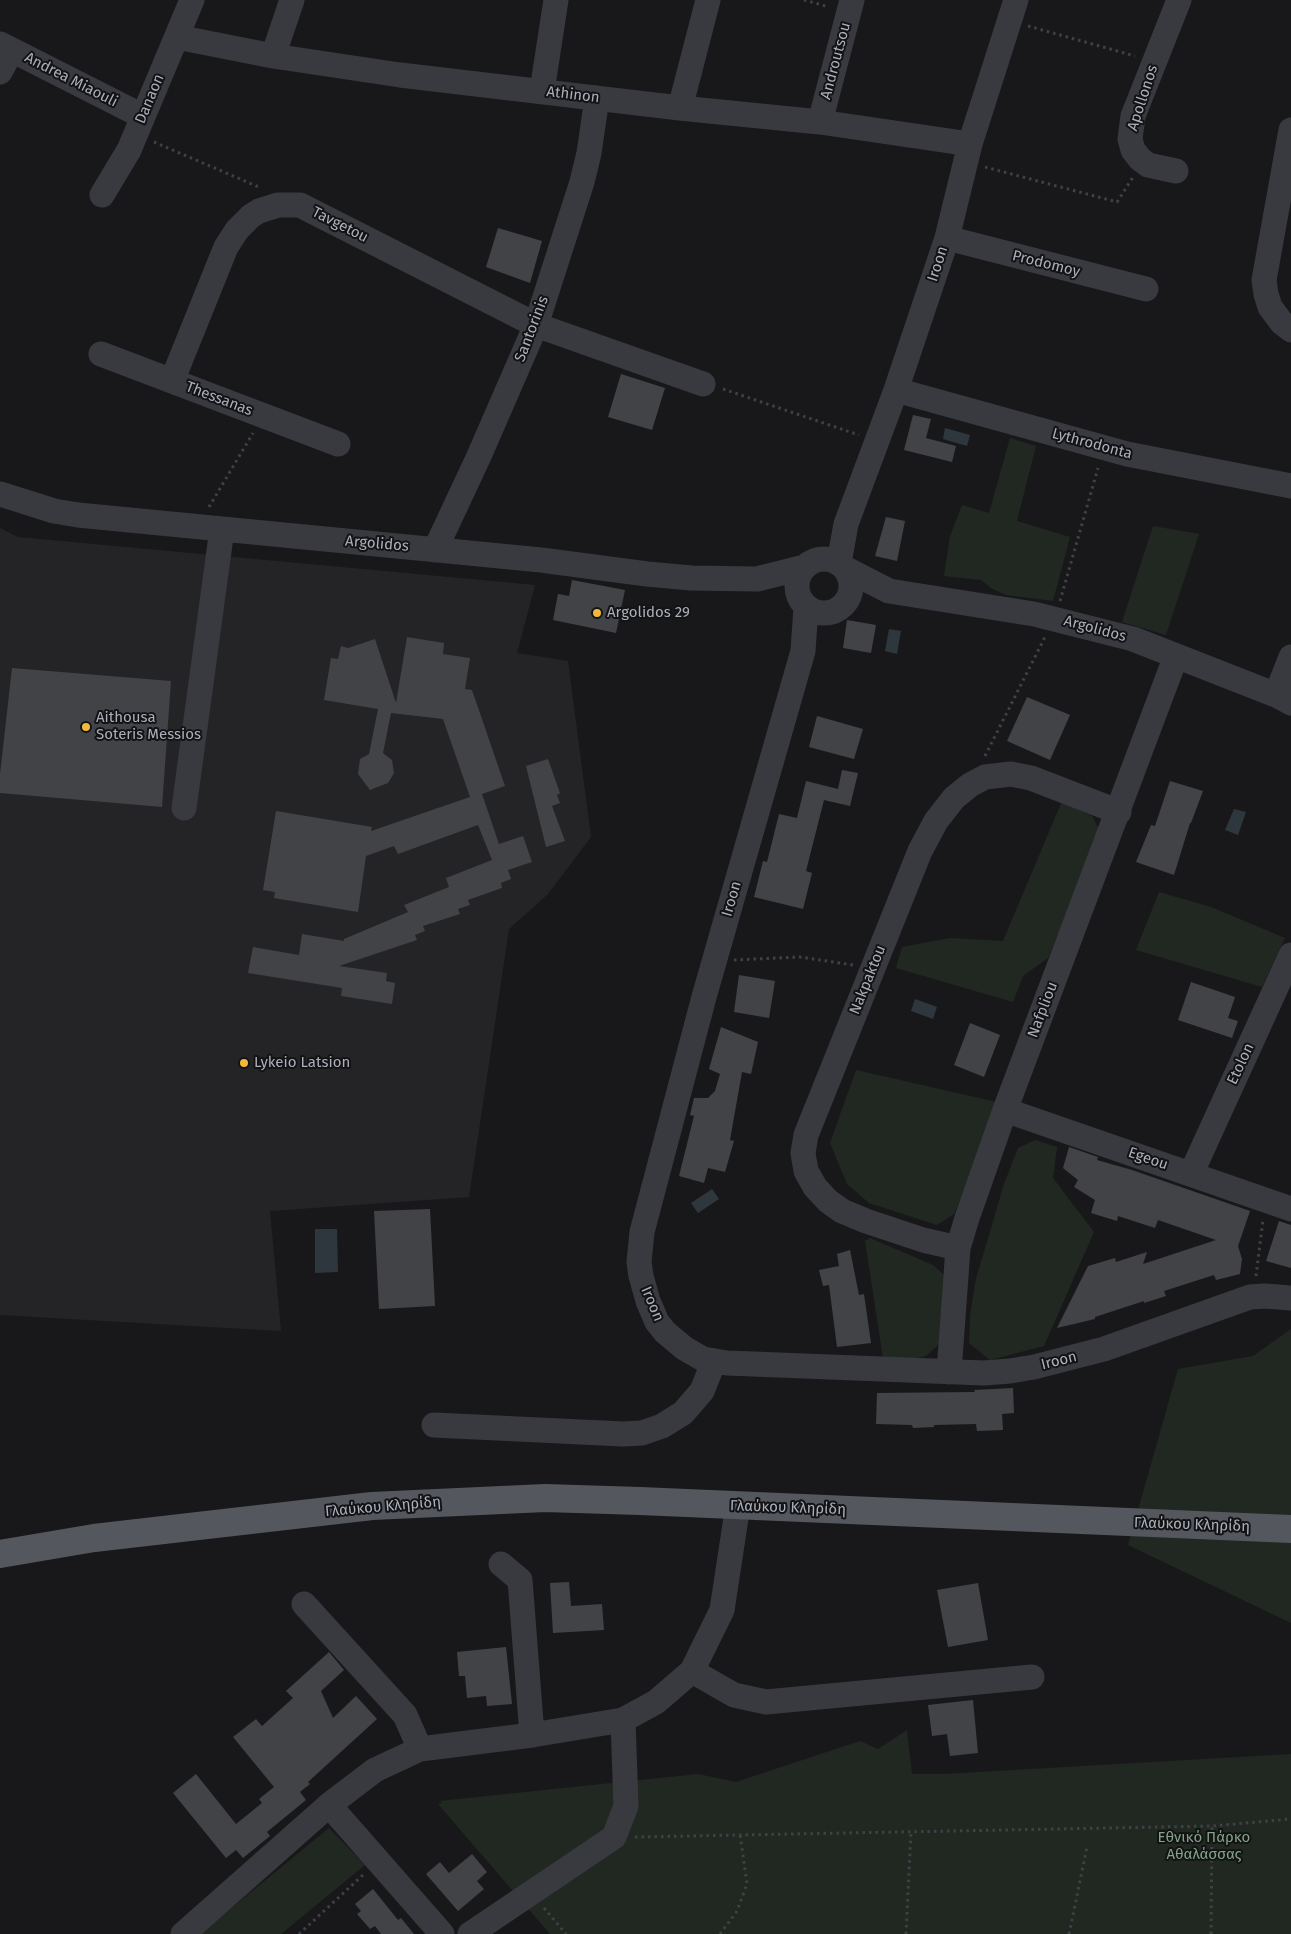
<!DOCTYPE html>
<meta charset="utf-8">
<style>
body{margin:0}
canvas{display:block;background:#18181a}
</style>
<canvas width="1291" height="1934"></canvas>
<script>
const ctx = document.querySelector('canvas').getContext('2d');
ctx.lineJoin = 'round';
function fill(path, color) { ctx.fillStyle = color; ctx.fill(path, 'evenodd'); }
const toPath = rows => new Path2D(rows.map(r => 'M' + r).join(''));
function strokePath(path, color, width, dash) { ctx.strokeStyle = color; ctx.lineWidth = width; ctx.lineCap = dash ? 'butt' : 'round'; ctx.setLineDash(dash || []); ctx.stroke(path); }
function drawText(font, color, halo, rows, align = 'center') {
  ctx.font = font + ' "Fira Sans",sans-serif'; ctx.lineWidth = 4; ctx.setLineDash([]); ctx.textBaseline = 'middle'; ctx.strokeStyle = halo; ctx.fillStyle = color; for (const [text, x, y, turn = 0] of rows) {
    ctx.save(); ctx.translate(x, y); ctx.rotate((+turn || 0) * Math.PI / 180); ctx.textAlign = isNaN(turn) ? turn : align; if (halo) ctx.strokeText(text, 0, 0); ctx.fillText(text, 0, 0); ctx.restore();
  }
}
fill(toPath([
 [0,528,18,537,535,585,517,653,568,661,591,837,548,894,509,929,469,1197,270,1211,281,1331,0,1315]
]), '#242427');
fill(toPath([
 [1010,438,1036,446,1017,521,1070,537,1053,601,1006,595,991,588,981,580,944,576,950,536,962,505,989,513],
 [1153,526,1199,534,1166,635,1122,622],
 [1062,801,1092,816,1099,829,1093,850,1048,958,1023,976,1013,1002,896,968,902,947,950,938,1003,941],
 [1159,892,1211,907,1285,938,1262,987,1136,950],
 [856,1070,1001,1103,954,1214,937,1225,869,1203,847,1184,830,1143],
 [1035,1140,1057,1147,1053,1178,1094,1232,1044,1346,990,1360,969,1343,970,1315,976,1279,1004,1184,1018,1148],
 [870,1238,933,1265,943,1274,946,1287,939,1344,926,1356,904,1361,883,1358,865,1241],
 [1291,1329,1291,1623,1128,1545,1178,1369,1253,1356],
 [907,1730,912,1774,945,1774,1291,1754,1291,1934,550,1934,438,1804,442,1803,439,1801,698,1774,736,1782,860,1741,878,1749],
 [329,1828,365,1865,281,1934,200,1934]
]), '#202821');
fill(toPath([
 [945,428,970,435,967,446,943,439],
 [889,629,901,631,897,654,885,651],
 [1234,809,1246,812,1238,835,1225,830],
 [915,999,937,1007,933,1019,911,1011],
 [712,1189,719,1199,698,1213,691,1203],
 [315,1229,337,1229,338,1272,315,1273]
]), '#2e373e');
fill(toPath([
 [498,228,542,241,530,283,486,267],
 [621,374,665,388,652,430,608,417],
 [913,415,931,419,926,438,956,446,952,462,904,450],
 [886,517,905,521,897,561,875,556],
 [572,580,625,590,616,633,553,620,558,594,569,596],
 [847,620,876,625,871,653,843,648],
 [407,637,444,643,443,654,470,658,465,689,472,690,505,786,482,794,499,844,523,836,532,862,508,870,511,879,501,883,502,888,468,900,470,905,458,909,460,914,423,926,425,931,415,935,417,940,339,966,387,973,386,981,395,983,392,1004,341,996,342,988,248,973,253,947,299,955,302,934,344,941,344,939,408,912,404,905,449,887,446,878,492,860,478,825,398,854,394,846,366,856,358,912,274,898,275,892,263,890,276,811,372,827,371,831,470,797,443,719,391,713,383,753,392,760,394,773,388,783,370,790,358,774,360,759,369,754,378,709,324,700,331,658,338,659,341,646,348,648,375,639,396,703],
 [12,668,171,681,162,807,0,793,0,774],
 [1027,697,1070,715,1050,760,1007,741],
 [817,716,863,729,854,759,809,747],
 [548,759,560,793,557,795,560,803,552,806,565,841,546,847,526,766],
 [842,770,858,773,850,806,824,800,806,871,812,873,803,909,754,897,763,861,767,862,779,814,797,818,806,781,838,789],
 [1170,781,1203,791,1191,823,1190,823,1174,875,1136,862,1151,825,1155,826],
 [739,975,775,981,769,1018,734,1012],
 [1191,982,1235,997,1228,1018,1238,1021,1232,1038,1178,1020],
 [970,1023,1000,1035,984,1077,954,1065],
 [721,1027,758,1042,751,1074,742,1072,730,1140,734,1141,725,1172,708,1168,704,1183,679,1176,694,1116,690,1115,694,1098,708,1098,715,1091,720,1074,709,1069],
 [1069,1147,1098,1157,1097,1160,1132,1170,1250,1211,1238,1246,1242,1259,1240,1274,1216,1280,1214,1275,1164,1291,1166,1296,1144,1303,1144,1301,1095,1317,1095,1319,1057,1328,1088,1266,1115,1258,1116,1262,1147,1252,1143,1264,1216,1240,1158,1220,1155,1228,1118,1216,1117,1221,1091,1213,1095,1200,1074,1187,1078,1180,1063,1168],
 [430,1209,435,1306,379,1309,374,1211],
 [1279,1221,1291,1225,1291,1268,1266,1261],
 [850,1250,859,1295,864,1294,871,1343,837,1347,829,1285,823,1286,819,1270,839,1266,837,1254],
 [1013,1388,1014,1413,1002,1414,1003,1430,977,1431,976,1424,934,1425,934,1427,913,1428,912,1425,876,1424,877,1393,975,1392,974,1390],
 [569,1582,571,1606,602,1604,604,1630,553,1633,550,1583],
 [978,1583,988,1640,948,1647,937,1590],
 [506,1647,512,1704,487,1706,486,1696,467,1698,465,1676,459,1676,457,1652],
 [329,1652,344,1670,321,1691,333,1718,356,1696,377,1719,308,1782,310,1784,300,1792,306,1800,267,1832,270,1836,243,1858,236,1850,226,1858,173,1793,196,1774,236,1824,262,1803,259,1799,274,1787,233,1737,256,1719,262,1726,293,1698,286,1691],
 [973,1700,978,1753,950,1756,947,1734,932,1736,928,1705],
 [472,1854,487,1872,477,1881,484,1889,458,1911,426,1874,440,1862,449,1873],
 [373,1889,398,1920,401,1918,414,1934,381,1934,375,1926,370,1929,357,1914,361,1911,355,1904]
]), '#424347');
strokePath(toPath([
 [804,0,829,7],
 [1028,26,1135,56],
 [154,142,261,188],
 [985,167,1117,202,1133,177],
 [723,389,859,435],
 [209,507,253,433],
 [1060,601,1098,468],
 [985,756,1045,637],
 [734,960,800,957,853,965],
 [1256,1276,1263,1220],
 [635,1837,1212,1826,1291,1819],
 [544,1908,566,1934],
 [299,1934,363,1875],
 [720,1934,737,1911,747,1884,740,1834],
 [906,1934,911,1831],
 [1069,1934,1087,1847],
 [1211,1934,1212,1826]
]), '#3f4146', 3, [2.5, 4]);
strokePath(toPath([
 [177,37,273,56,400,75,680,108,820,122,970,144],
 [0,44,142,116],
 [273,56,292,0],
 [0,72,12,50],
 [542,91,556,0],
 [680,108,708,0],
 [820,122,852,0],
 [1291,130,1264,280,1266,294,1270,307,1282,323,1291,330],
 [1176,171,1148,165,1140,159,1133,150,1130,139,1133,116,1179,0],
 [102,195,129,150,192,0],
 [947,238,1146,289],
 [101,354,338,444],
 [172,381,226,247,237,230,251,216,259,211,278,205,300,205,536,325,703,384],
 [896,390,1127,454,1291,486],
 [0,494,54,511,78,515,541,560,647,574,691,578,757,579,805,567],
 [435,550,479,456,536,325,582,182,589,153,597,98],
 '797 586a27 27 0 1 1 54 0a27 27 0 1 1-54 0Z',
 [839,563,846,524,896,390,947,238,970,144,1016,0],
 [846,569,889,591,1034,614,1133,639,1276,695,1291,703],
 [806,607,803,651,704,997,642,1232,639,1262,641,1276,648,1301,657,1322,665,1332,684,1348,703,1359,727,1363,984,1373,1010,1371,1034,1367,1104,1349,1250,1297,1265,1296,1291,1298],
 [1276,695,1291,657],
 [184,808,222,529],
 [1005,1110,1291,1209],
 [1191,1174,1291,955],
 [958,1248,923,1240,866,1221,842,1211,828,1201,815,1187,806,1171,803,1153,806,1135,920,851,936,821,954,798,970,785,985,777,1011,774,1031,778,1119,812],
 [949,1372,958,1248,967,1218,1005,1110,1176,656],
 [434,1425,623,1434,642,1433,662,1426,683,1413,702,1391,714,1361],
 [501,1564,520,1580,532,1735],
 [304,1604,405,1715,420,1749],
 [692,1671,734,1695,766,1702,1032,1677],
 [329,1805,442,1934],
 [183,1934,329,1805,375,1770,420,1749,532,1735,623,1720,656,1702,692,1671,722,1610,738,1505],
 [470,1934,614,1837,626,1806,623,1720]
]), '#393a3f', 25);
strokePath(toPath([
 [0,1554,94,1538,372,1506,545,1498,640,1501,1291,1529]
]), '#55575e', 28);
for (const [x, y, r, color] of [
 [597,613,5,"#f0b93a"],
 [86,727,5,"#f0b93a"],
 [244,1063,5,"#f0b93a"]
]) { const dot = new Path2D(); dot.arc(x, y, r, 0, 2 * Math.PI); ctx.fillStyle = color; ctx.fill(dot); strokePath(dot, '#131315', 2); }
drawText('15px', '#abafba', '#131315', [
 ["Androutsou",836,61,-75],
 ["Andrea Miaouli",71,80,27],
 ["Athinon",573,95,7],
 ["Apollonos",1143,98,-72],
 ["Danaon",150,99,-67],
 ["Tavgetou",340,225,27],
 ["Iroon",938,264,-72],
 ["Prodomoy",1046,264,14],
 ["Santorinis",532,329,-69],
 ["Thessanas",219,399,21],
 ["Lythrodonta",1092,444,15],
 ["Argolidos",377,544,5],
 ["Argolidos",1095,629,15],
 ["Iroon",732,899,-74],
 ["Nakpaktou",868,980,-68],
 ["Nafpliou",1043,1010,-69],
 ["Etolon",1241,1064,-65],
 ["Egeou",1148,1159,19],
 ["Iroon",652,1304,67],
 ["Iroon",1059,1361,-14],
 ["Γλαύκου Κληρίδη",383,1507,-5],
 ["Γλαύκου Κληρίδη",788,1508,2],
 ["Γλαύκου Κληρίδη",1192,1525,2]
]);
drawText('15px', '#abafba', '#131315', [
 ["Argolidos 29",607,613],
 ["Aithousa",96,718],
 ["Soteris Messios",96,735],
 ["Lykeio Latsion",254,1063]
], 'left');
drawText('15px', '#82a485', '#131315', [
 ["Εθνικό Πάρκο",1204,1838],
 ["Αθαλάσσας",1204,1855]
]);
</script>
